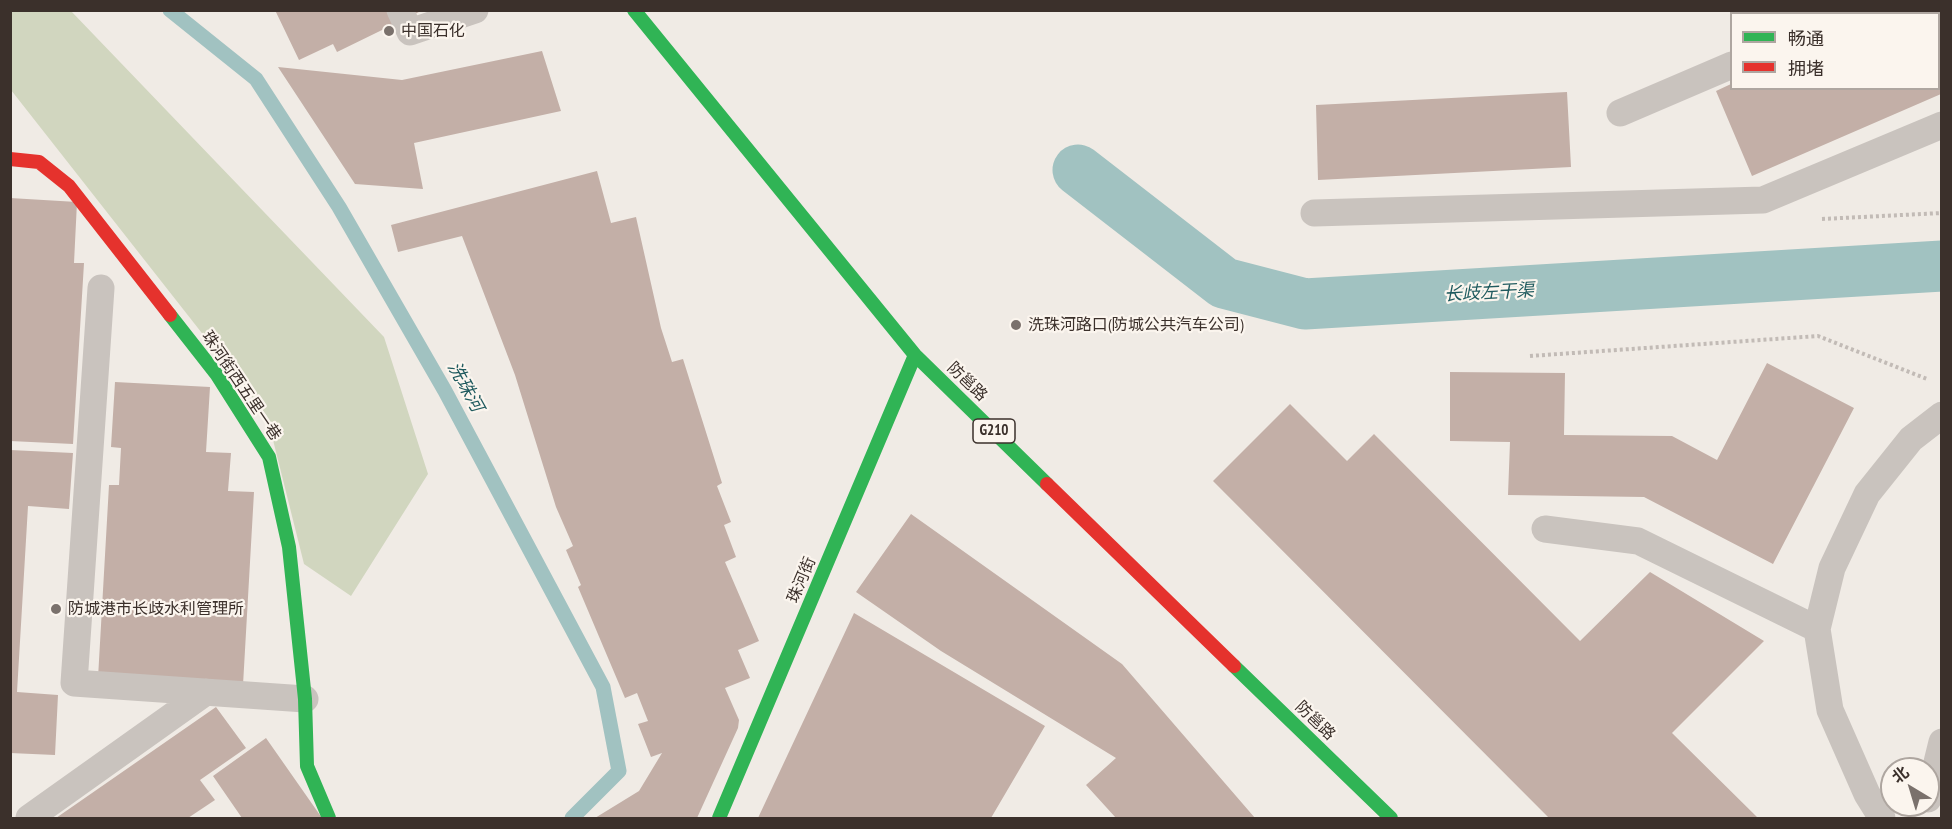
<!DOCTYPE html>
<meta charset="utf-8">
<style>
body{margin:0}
#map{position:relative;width:1952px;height:829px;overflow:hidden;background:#f0ebe5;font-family:"PT Sans Narrow","Noto Sans SC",sans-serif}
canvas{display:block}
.frame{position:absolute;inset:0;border:12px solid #3b302b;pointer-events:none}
.legend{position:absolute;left:1730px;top:12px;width:210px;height:78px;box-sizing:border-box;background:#fbf5ee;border:2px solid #aea6a0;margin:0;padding:8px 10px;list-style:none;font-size:18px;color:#3b302b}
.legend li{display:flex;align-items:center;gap:12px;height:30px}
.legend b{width:30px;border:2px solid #aea6a0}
.north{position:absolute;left:1880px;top:757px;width:60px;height:60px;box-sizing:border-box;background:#fbf5ee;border:2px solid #aea6a0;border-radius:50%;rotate:322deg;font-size:16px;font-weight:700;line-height:24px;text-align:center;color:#3b302b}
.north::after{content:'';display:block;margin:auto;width:21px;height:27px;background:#7a716c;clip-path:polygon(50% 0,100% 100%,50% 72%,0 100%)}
</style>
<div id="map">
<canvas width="1952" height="829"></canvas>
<div class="frame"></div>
<ul class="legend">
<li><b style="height:8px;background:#30b455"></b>畅通</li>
<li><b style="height:8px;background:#e5322d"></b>拥堵</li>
</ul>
<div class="north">北</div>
</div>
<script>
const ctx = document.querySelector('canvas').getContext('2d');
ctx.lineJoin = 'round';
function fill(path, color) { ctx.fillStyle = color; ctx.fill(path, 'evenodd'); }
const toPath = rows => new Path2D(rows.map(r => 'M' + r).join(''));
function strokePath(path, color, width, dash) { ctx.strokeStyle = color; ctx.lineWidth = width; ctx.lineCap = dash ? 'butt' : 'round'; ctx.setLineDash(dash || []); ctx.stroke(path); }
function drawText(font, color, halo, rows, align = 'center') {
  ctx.font = font + ' "PT Sans Narrow","Noto Sans SC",sans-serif'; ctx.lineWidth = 4.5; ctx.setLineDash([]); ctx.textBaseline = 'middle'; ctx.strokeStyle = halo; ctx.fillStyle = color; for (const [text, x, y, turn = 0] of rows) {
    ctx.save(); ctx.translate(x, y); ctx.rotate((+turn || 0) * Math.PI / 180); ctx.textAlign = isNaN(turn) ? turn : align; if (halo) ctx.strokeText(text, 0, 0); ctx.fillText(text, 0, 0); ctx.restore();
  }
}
fill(toPath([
 [11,11,71,11,384,337,428,474,351,596,304,564,267,416,11,90]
]), '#d1d6bf');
strokePath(toPath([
 [170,10,256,79,339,207,445,391,603,687,619,771,572,818]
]), '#a1c2c1', 15);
strokePath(toPath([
 [1078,170,1224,283,1305,304,1942,266]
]), '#a1c2c1', 51);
fill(toPath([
 [275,10,423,10,337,52,333,44,299,60],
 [1904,10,1941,10,1941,94,1752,176,1716,91,1731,84,1731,88,1938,88,1938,14,1897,14],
 [542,51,561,111,414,143,423,189,355,184,278,67,402,80],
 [1567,92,1571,167,1318,180,1316,105],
 [597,171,611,223,636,217,661,328,672,362,683,359,722,483,717,486,731,522,724,525,736,557,725,562,759,641,738,650,750,678,725,688,739,720,738,728,697,818,595,818,639,791,662,753,651,757,638,724,648,721,637,693,625,698,578,587,581,585,566,550,573,546,556,507,515,375,462,236,398,252,391,225],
 [10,198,77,202,74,263,84,263,73,444,10,441],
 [1767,363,1854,408,1773,564,1644,497,1508,495,1510,442,1450,441,1450,372,1565,373,1564,435,1672,436,1717,460],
 [115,382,210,387,206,452,231,453,228,491,254,492,243,685,98,678,109,485,119,485,121,448,111,447],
 [1290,404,1347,461,1374,434,1580,641,1650,572,1764,641,1672,733,1758,818,1549,818,1213,481],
 [10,450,73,453,69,509,28,506,17,692,58,695,55,755,10,753],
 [911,514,1122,664,1255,818,1116,818,1086,785,1116,758,941,651,856,592],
 [854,613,1045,726,991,818,758,818],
 [216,707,246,748,200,780,215,800,188,818,56,818],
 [266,738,322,818,242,818,213,776]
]), '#c3afa7');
strokePath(toPath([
 [1822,219,1942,213],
 [1530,356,1818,336,1927,379]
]), '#c2bbb6', 4, [3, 3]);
strokePath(toPath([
 [400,10,410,32,475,10],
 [1851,14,1858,10],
 [1620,113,1732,65],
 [1314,213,1763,200,1942,125],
 [101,288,74,683,305,699],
 [1545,529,1638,541,1817,629],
 [1928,799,1942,742],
 [29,818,206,692],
 [1882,818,1867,794,1830,710,1817,629,1832,568,1867,494,1911,439,1942,415]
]), '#c9c3be', 27);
strokePath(toPath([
 [634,10,915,355,1047,484],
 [170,315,217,375,269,457,289,547,305,699,307,766,329,818],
 [1234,666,1391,818],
 [719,818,915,355]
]), '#30b455', 14);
strokePath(toPath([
 [10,159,39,162,69,186,170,315],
 [1047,484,1234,666]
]), '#e5322d', 14);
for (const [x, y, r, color] of [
 [389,31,6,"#7a716c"],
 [1016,325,6,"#7a716c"],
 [56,609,6,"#7a716c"]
]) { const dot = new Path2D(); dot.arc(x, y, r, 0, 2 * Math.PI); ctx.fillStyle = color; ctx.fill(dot); strokePath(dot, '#fbf5ee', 2); }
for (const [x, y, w] of [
 [994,431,42]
]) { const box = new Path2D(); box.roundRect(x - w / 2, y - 12, w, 24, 4.5); ctx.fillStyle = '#fbf5ee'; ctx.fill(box); strokePath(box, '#3b302b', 1.5); }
drawText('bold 15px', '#3b302b', null, [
 ["G210",994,431]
]);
drawText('16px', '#3b302b', '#fbf5ee', [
 ["中国石化",401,31],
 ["洗珠河路口(防城公共汽车公司)",1028,325],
 ["防城港市长歧水利管理所",68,609]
], 'left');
drawText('16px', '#3b302b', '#fbf5ee', [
 ["防邕路",967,382,44],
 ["珠河街西五里一巷",241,386,56],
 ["珠河街",802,580,-67],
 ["防邕路",1315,721,44]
]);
drawText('italic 18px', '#1f5a5e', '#fbf5ee', [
 ["长歧左干渠",1489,293,-3],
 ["洗珠河",465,387,61]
]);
</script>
